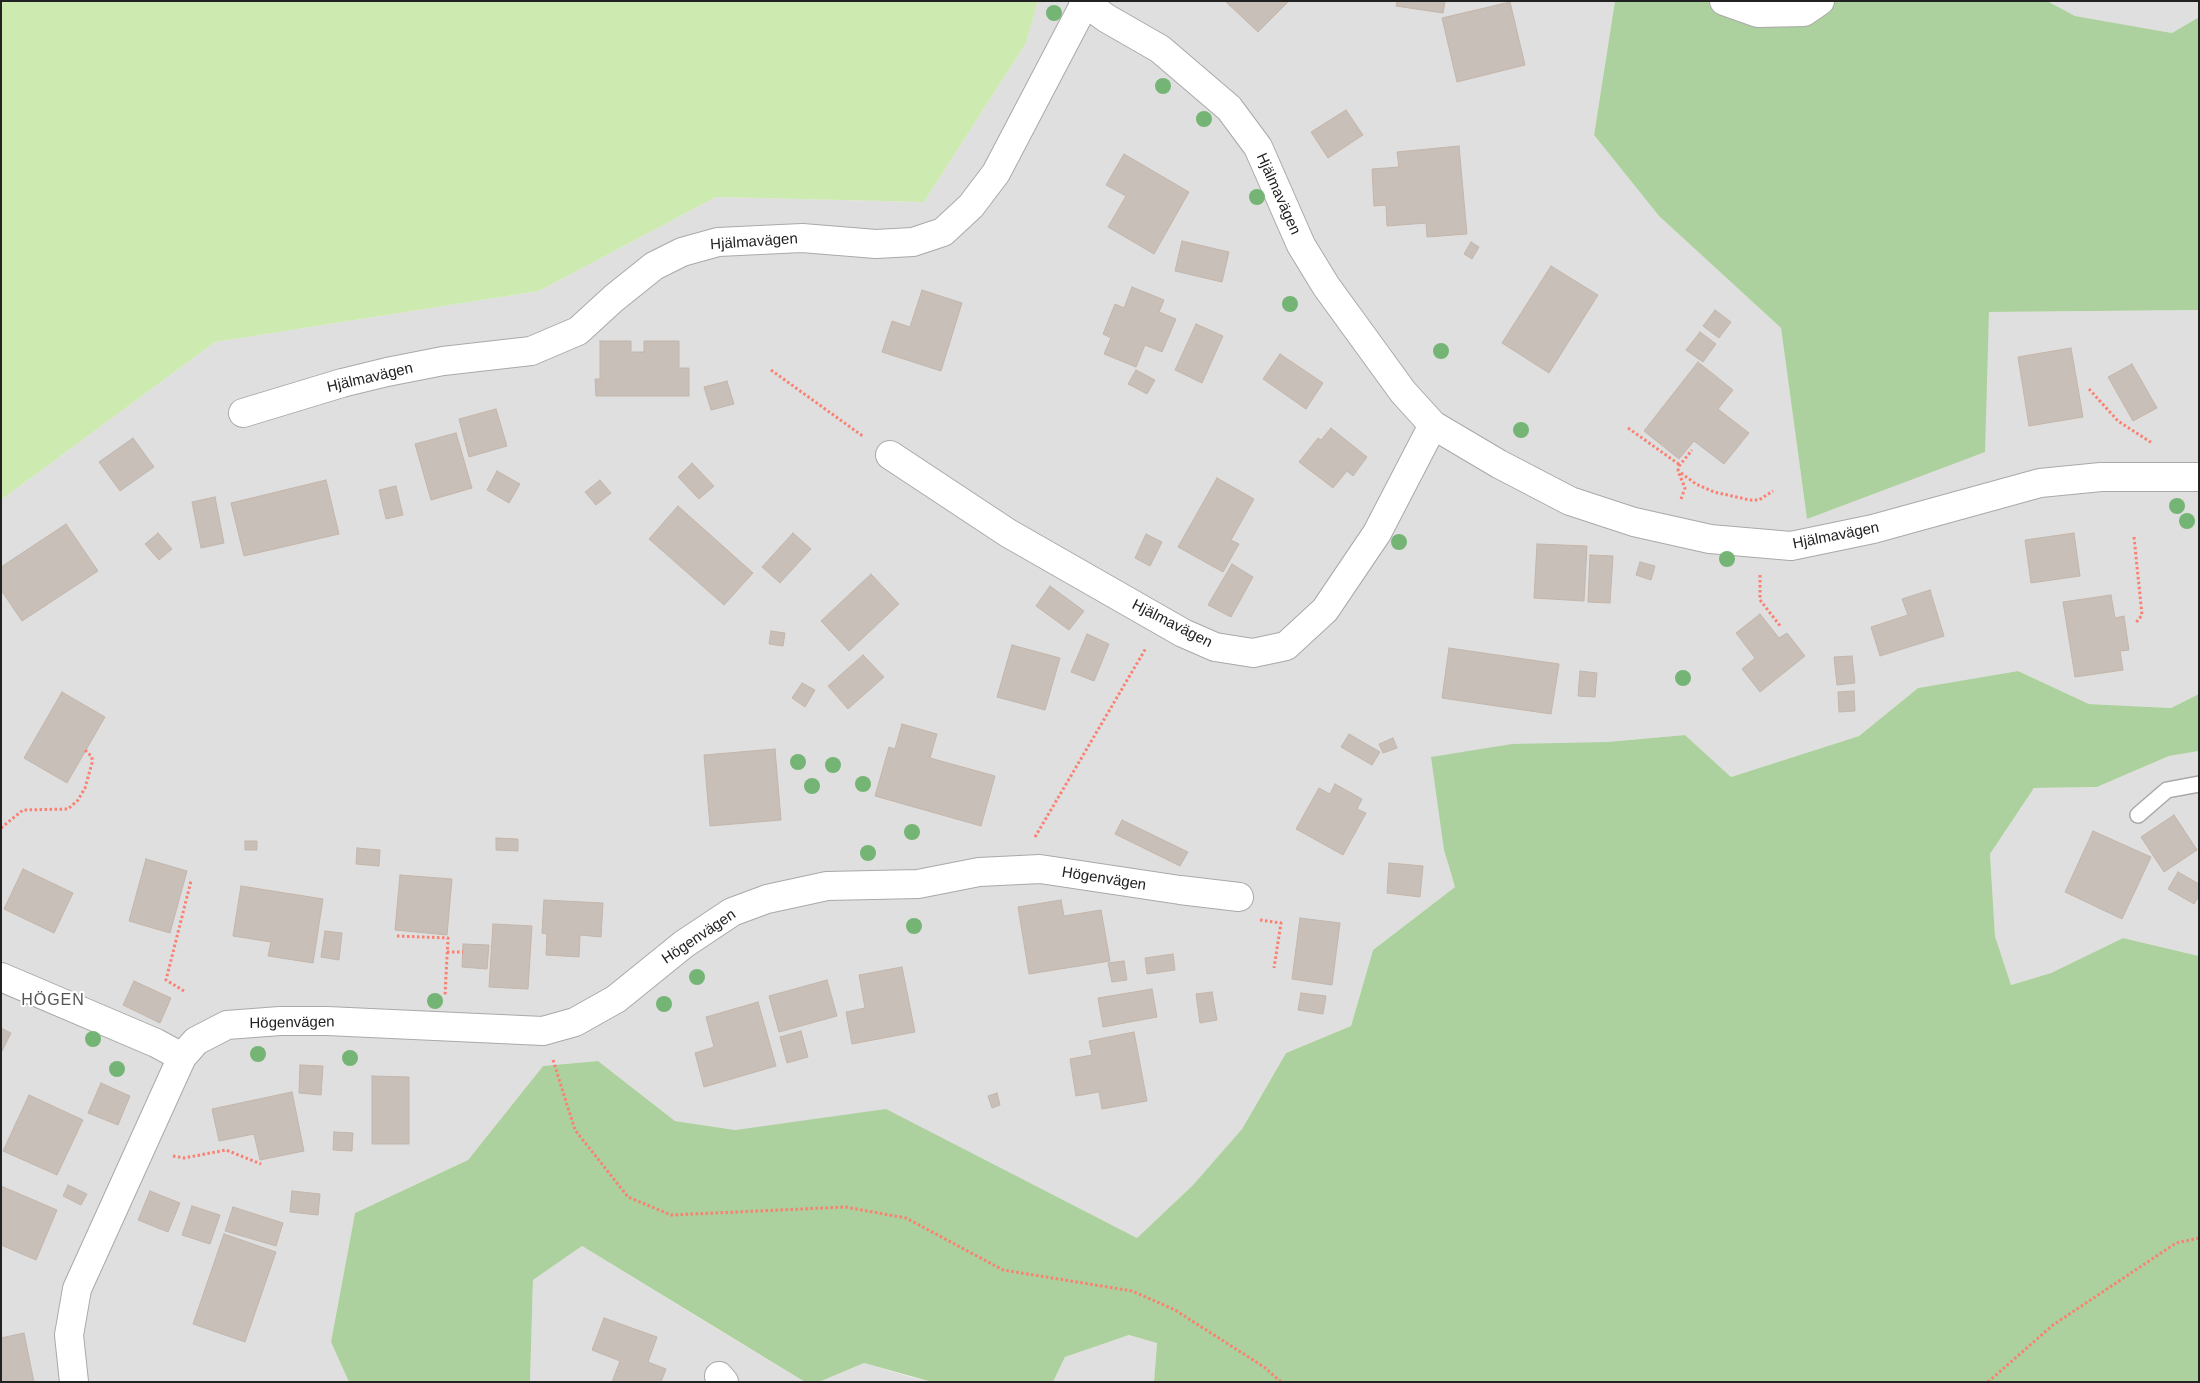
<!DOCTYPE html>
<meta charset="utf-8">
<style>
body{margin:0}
#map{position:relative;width:2200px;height:1383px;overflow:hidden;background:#f2efe9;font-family:Arial,sans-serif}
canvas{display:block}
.frame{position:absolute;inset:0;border:2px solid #222;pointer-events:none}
</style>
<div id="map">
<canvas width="2200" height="1383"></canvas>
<div class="frame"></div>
</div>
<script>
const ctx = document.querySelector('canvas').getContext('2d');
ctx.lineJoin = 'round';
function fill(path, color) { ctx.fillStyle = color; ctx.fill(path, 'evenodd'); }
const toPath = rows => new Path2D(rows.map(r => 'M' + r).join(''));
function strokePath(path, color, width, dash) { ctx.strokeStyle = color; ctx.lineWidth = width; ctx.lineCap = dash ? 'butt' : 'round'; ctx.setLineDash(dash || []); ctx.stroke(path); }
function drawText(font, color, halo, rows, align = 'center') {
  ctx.font = font + ' Arial,sans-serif'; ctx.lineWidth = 4; ctx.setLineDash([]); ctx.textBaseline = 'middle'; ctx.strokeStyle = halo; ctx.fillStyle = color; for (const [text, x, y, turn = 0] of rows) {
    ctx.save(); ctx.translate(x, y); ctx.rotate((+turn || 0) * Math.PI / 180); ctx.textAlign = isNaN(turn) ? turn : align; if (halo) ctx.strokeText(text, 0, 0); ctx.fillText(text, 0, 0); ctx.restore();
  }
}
fill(toPath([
 [1038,1,1615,1,1594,135,1659,216,1781,328,1807,519,1987,343,1989,312,2199,310,2199,694,2171,708,2089,704,2018,671,1918,688,1859,736,1731,777,1685,735,1607,742,1444,850,1455,887,1373,950,1351,1026,1286,1053,1242,1129,1193,1185,1137,1238,886,1110,735,1130,675,1121,598,1061,543,1066,468,1160,355,1213,331,1342,349,1382,1,1382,1,500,215,342,539,291,716,197,924,202,1026,43],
 [2047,1,2199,1,2199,17,2172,33,2075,16],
 [2199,751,2199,956,2123,938,2051,973,2011,985,1995,936,1990,854,2034,788,2097,787,2169,756],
 [582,1246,704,1321,805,1382,530,1382,533,1280],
 [1129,1335,1157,1342,1154,1382,1053,1382,1065,1357],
 [864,1363,907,1376,932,1382,819,1382]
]), '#e0dfdf');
fill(toPath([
 [1,1,1038,1,1026,43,924,202,716,197,539,291,215,342,1,500]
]), '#cdebb0');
fill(toPath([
 [1615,1,2047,1,2075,16,2172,33,2199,17,2199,310,1989,312,1985,452,1807,519,1781,328,1659,216,1594,135],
 [2018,671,2089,704,2171,708,2199,694,2199,751,2169,756,2097,787,2034,788,1990,854,1995,936,2011,985,2051,973,2123,938,2199,956,2199,1382,1154,1382,1157,1343,1129,1335,1065,1357,1053,1382,932,1382,864,1363,819,1382,805,1382,582,1246,533,1280,530,1382,349,1382,331,1342,355,1213,468,1160,543,1066,598,1061,675,1121,735,1130,886,1109,1137,1238,1193,1185,1242,1129,1286,1053,1351,1026,1373,950,1455,887,1444,850,1431,757,1512,744,1607,742,1685,735,1731,777,1859,736,1918,688]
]), '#add19e');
const building = toPath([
 [1225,1,1289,1,1258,32,1225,1],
 [1397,1,1445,1,1443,13,1396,6,1397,1],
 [1510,2,1525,65,1457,82,1442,18,1510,2],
 [1346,110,1363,135,1328,158,1311,132,1346,110],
 [1459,146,1467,234,1427,237,1426,223,1387,226,1386,205,1374,206,1372,169,1399,167,1397,152,1459,146],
 [1124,154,1189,192,1154,254,1108,227,1126,196,1106,185,1124,154],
 [1182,241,1229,252,1222,282,1175,271,1182,241],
 [1471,242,1479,247,1472,259,1464,254,1471,242],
 [1551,266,1598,295,1549,373,1502,343,1551,266],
 [1132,287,1164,300,1159,312,1176,319,1162,352,1145,345,1136,367,1104,354,1111,338,1103,334,1115,304,1124,308,1132,287],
 [922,290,962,303,941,371,882,352,892,321,910,327,922,290],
 [1715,310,1731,322,1719,338,1703,326,1715,310],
 [1196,324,1223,336,1202,383,1175,370,1196,324],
 [1700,332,1716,344,1703,362,1686,350,1700,332],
 [600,341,631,341,631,352,644,352,644,341,679,341,679,368,689,368,689,396,596,396,595,379,600,379,600,341],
 [2071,348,2083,417,2029,426,2018,357,2071,348],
 [1280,354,1323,383,1306,409,1263,379,1280,354],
 [1698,362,1733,390,1718,409,1749,433,1724,464,1694,441,1679,459,1644,431,1698,362],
 [2132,364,2157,408,2133,421,2108,377,2132,364],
 [1136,370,1155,380,1147,394,1128,384,1136,370],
 [727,381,734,404,711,410,704,387,727,381],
 [496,409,507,446,469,457,459,419,496,409],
 [1331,428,1367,457,1353,476,1347,471,1333,488,1299,462,1318,438,1321,440,1331,428],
 [456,433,472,488,431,500,415,444,456,433],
 [133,438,154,467,120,491,99,462,133,438],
 [692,463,714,486,699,499,678,477,692,463],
 [497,471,520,484,509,503,487,490,497,471],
 [1217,478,1254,499,1231,540,1239,544,1223,572,1178,547,1217,478],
 [326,480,339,534,244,556,231,503,326,480],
 [600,480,611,493,596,505,585,492,600,480],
 [396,486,403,515,386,519,379,490,396,486],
 [215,497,224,543,201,548,192,502,215,497],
 [678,506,753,573,724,605,649,539,678,506],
 [66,524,98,571,22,621,1,590,1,567,66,524],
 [158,533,172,549,159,560,145,544,158,533],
 [793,533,811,549,780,583,762,567,793,533],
 [2074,533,2080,576,2031,583,2025,540,2074,533],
 [1146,534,1162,542,1150,566,1135,558,1146,534],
 [1537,544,1587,546,1584,601,1534,598,1537,544],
 [1590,555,1613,556,1610,603,1588,602,1590,555],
 [1640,562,1655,566,1651,580,1636,575,1640,562],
 [1232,564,1253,577,1231,617,1208,605,1232,564],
 [871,574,899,604,849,651,821,621,871,574],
 [1050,586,1084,611,1069,630,1036,606,1050,586],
 [1930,590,1944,636,1880,656,1871,627,1908,615,1902,599,1930,590],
 [2111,595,2115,618,2124,616,2129,650,2120,651,2123,670,2075,677,2063,602,2111,595],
 [1760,614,1779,638,1787,633,1805,656,1760,692,1742,669,1755,658,1736,633,1760,614],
 [771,631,785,633,783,646,769,644,771,631],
 [1087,634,1109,644,1094,681,1071,672,1087,634],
 [1012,645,1060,658,1045,710,997,697,1012,645],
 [1449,648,1559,664,1551,714,1442,698,1449,648],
 [863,655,884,677,848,709,828,686,863,655],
 [1852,656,1855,683,1837,685,1834,657,1852,656],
 [1580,671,1597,673,1595,697,1578,696,1580,671],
 [802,683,815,690,805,707,792,698,802,683],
 [1854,691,1855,711,1839,712,1838,692,1854,691],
 [62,692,105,717,67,783,24,758,62,692],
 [902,724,937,734,930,758,995,776,981,826,875,796,889,747,895,749,902,724],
 [1349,734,1380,752,1372,765,1341,747,1349,734],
 [1393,738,1397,748,1383,753,1379,744,1393,738],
 [775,749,781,820,710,826,704,755,775,749],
 [1335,784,1362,799,1357,809,1366,813,1343,855,1296,829,1319,788,1330,794,1335,784],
 [2174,815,2197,850,2164,872,2141,837,2174,815],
 [1122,820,1188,852,1180,866,1115,834,1122,820],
 [2093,831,2151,857,2122,919,2065,892,2093,831],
 [496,838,518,839,518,851,496,850,496,838],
 [245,841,257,841,257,850,245,850,245,841],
 [357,848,380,850,379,866,356,864,357,848],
 [146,859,187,871,170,933,129,921,146,859],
 [1389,863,1423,866,1420,897,1387,893,1389,863],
 [23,869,73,893,54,933,4,909,23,869],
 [2178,872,2199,884,2199,896,2194,904,2168,889,2178,872],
 [400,875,452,879,447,935,395,930,400,875],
 [241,886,323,899,313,963,268,956,271,942,233,936,241,886],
 [544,900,603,903,601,937,580,935,579,957,546,955,547,934,542,933,544,900],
 [1061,900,1064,916,1101,910,1110,961,1029,974,1018,907,1061,900],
 [1300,918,1340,923,1332,985,1292,979,1300,918],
 [493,924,532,926,528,989,489,987,493,924],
 [325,931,342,933,339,960,321,957,325,931],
 [463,944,489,945,487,969,462,967,463,944],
 [1173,954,1175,970,1147,974,1145,958,1173,954],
 [1124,961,1127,980,1112,982,1108,963,1124,961],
 [902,967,915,1032,852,1044,846,1012,865,1008,859,975,902,967],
 [827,980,837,1016,779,1032,769,996,827,980],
 [134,981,171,998,160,1023,123,1005,134,981],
 [1152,989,1157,1017,1103,1027,1098,998,1152,989],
 [1212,992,1217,1020,1200,1023,1196,994,1212,992],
 [1301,993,1326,996,1323,1014,1298,1010,1301,993],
 [758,1002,776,1066,704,1087,695,1053,714,1047,706,1017,758,1002],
 [1,1028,11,1033,1,1053,1,1028],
 [801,1031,808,1057,787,1063,780,1037,801,1031],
 [1134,1032,1147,1101,1102,1109,1099,1092,1076,1096,1070,1059,1092,1055,1089,1041,1134,1032],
 [300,1065,323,1066,321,1095,299,1093,300,1065],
 [372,1076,409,1077,409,1144,372,1144,372,1076],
 [101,1083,130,1096,118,1125,88,1113,101,1083],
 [292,1092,304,1151,260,1160,254,1134,219,1141,212,1109,292,1092],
 [997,1093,1000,1105,992,1108,988,1096,997,1093],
 [29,1095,83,1120,57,1175,3,1151,29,1095],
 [334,1132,353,1133,352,1151,333,1150,334,1132],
 [68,1185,87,1194,81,1205,63,1196,68,1185],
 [1,1186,57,1210,36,1260,1,1245,1,1186],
 [150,1191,180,1203,168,1232,138,1220,150,1191],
 [292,1191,320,1194,318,1215,290,1212,292,1191],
 [192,1206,220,1215,210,1244,182,1235,192,1206],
 [233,1207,283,1223,276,1246,225,1231,233,1207],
 [224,1234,276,1252,245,1342,193,1324,224,1234],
 [604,1318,657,1337,648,1362,666,1369,661,1382,612,1382,620,1361,592,1350,604,1318],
 [24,1333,34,1382,1,1382,1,1338,24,1333]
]);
fill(building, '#c7bfb8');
strokePath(building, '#c4b6ab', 1);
const service = toPath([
 [2138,815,2167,790,2199,784]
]);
const minor = toPath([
 [1083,1,1106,18,1160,49,1229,108,1258,147,1301,245,1326,286,1403,392,1433,425,1499,464,1570,501,1634,522,1710,539,1791,546,1873,529,2040,483,2101,477,2199,477],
 [1724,1,1758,13,1804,12,1820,1],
 [243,413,342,383,387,372,443,361,531,351,578,331,614,298,654,266,682,252,718,242,802,238,876,244,913,242,943,232,971,206,996,173,1085,3],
 [890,455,1008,533,1183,633,1215,647,1253,653,1286,646,1325,610,1377,533,1433,425],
 [1,977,156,1043,182,1057],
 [719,1376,724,1382],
 [74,1382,69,1335,77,1289,182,1057,196,1041,227,1025,280,1021,327,1021,543,1031,575,1022,616,999,684,944,732,912,767,899,827,886,918,884,979,872,1040,869,1180,890,1239,897]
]);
strokePath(service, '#a9a9a9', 18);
strokePath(minor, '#a9a9a9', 30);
strokePath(toPath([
 [771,370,864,437],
 [2089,389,2118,421,2152,443],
 [1628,428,1680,465],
 [1681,473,1696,484,1714,492,1750,500,1759,500,1773,491],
 [1681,499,1685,488,1678,471,1679,466,1692,450],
 [2134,537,2142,615,2135,624],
 [1760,575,1760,600,1781,627],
 [1,828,23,810,68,809,78,800,85,788,92,763,92,757,85,750],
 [1035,837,1146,648],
 [1260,920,1281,923,1274,968],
 [397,936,448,938,445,995],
 [447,952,463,952],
 [184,991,166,980,191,881],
 [553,1060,575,1130,628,1197,671,1215,845,1207,906,1218,1003,1270,1132,1291,1175,1310,1264,1367,1281,1382],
 [173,1156,184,1158,226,1150,261,1164],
 [1988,1382,2053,1325,2176,1243,2199,1238]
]), '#fa8072', 3, [2.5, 2.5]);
strokePath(service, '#fff', 15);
strokePath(minor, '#fff', 28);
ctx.fillStyle = '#74b475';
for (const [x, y] of [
 [1054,13],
 [1163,86],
 [1204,119],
 [1257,197],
 [1290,304],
 [1441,351],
 [1521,430],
 [2177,506],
 [2187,521],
 [1399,542],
 [1727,559],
 [1683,678],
 [798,762],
 [833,765],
 [863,784],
 [812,786],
 [912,832],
 [868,853],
 [914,926],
 [697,977],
 [435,1001],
 [664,1004],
 [93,1039],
 [258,1054],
 [350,1058],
 [117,1069]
]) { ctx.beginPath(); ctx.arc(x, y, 8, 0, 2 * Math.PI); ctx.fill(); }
drawText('15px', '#222', '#fff', [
 ["Hjälmavägen",1278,194,66],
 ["Hjälmavägen",754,242,-4],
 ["Hjälmavägen",370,378,-13],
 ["Hjälmavägen",1836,536,-11],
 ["Hjälmavägen",1172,624,27],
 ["Högenvägen",1104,879,9],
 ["Högenvägen",699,937,-34],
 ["Högenvägen",292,1023,-1]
]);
ctx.letterSpacing = '1px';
drawText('16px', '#555', '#fff', [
 ["HÖGEN",53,1001]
]);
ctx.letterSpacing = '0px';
</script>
